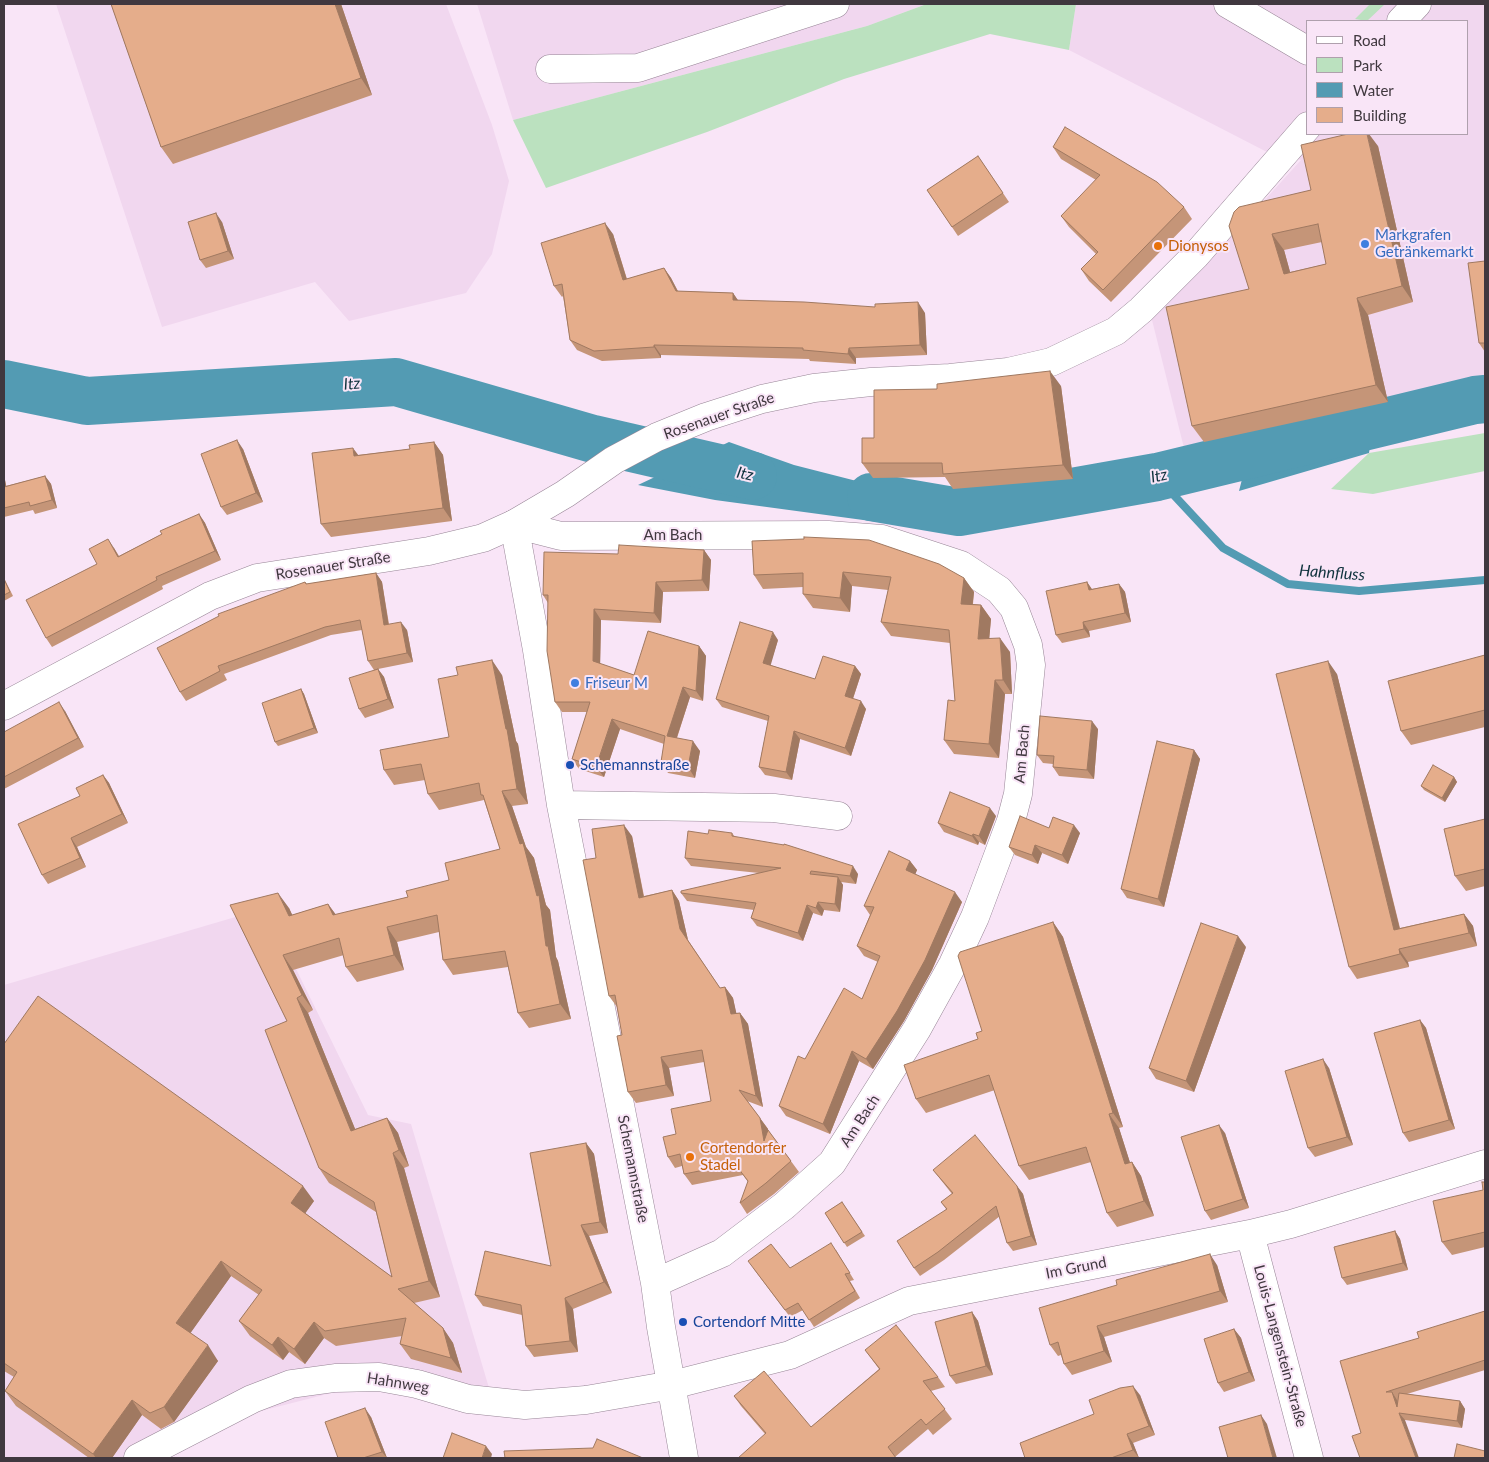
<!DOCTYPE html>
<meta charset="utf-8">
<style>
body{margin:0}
#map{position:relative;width:1489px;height:1462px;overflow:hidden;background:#f9e5f7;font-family:Lato,sans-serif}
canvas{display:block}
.frame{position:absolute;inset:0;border:5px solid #40383f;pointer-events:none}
.legend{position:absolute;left:1306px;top:20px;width:162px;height:115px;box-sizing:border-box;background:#f9e5f7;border:1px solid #afa0ad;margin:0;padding:6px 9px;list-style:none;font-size:15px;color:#40383f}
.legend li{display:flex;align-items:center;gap:10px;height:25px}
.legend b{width:25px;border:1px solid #afa0ad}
</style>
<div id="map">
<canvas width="1489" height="1462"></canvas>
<div class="frame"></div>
<ul class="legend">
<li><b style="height:6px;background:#fff"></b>Road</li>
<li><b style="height:14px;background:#bbe1bf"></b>Park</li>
<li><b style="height:14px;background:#539bb3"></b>Water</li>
<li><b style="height:14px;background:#e5ad8b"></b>Building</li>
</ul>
</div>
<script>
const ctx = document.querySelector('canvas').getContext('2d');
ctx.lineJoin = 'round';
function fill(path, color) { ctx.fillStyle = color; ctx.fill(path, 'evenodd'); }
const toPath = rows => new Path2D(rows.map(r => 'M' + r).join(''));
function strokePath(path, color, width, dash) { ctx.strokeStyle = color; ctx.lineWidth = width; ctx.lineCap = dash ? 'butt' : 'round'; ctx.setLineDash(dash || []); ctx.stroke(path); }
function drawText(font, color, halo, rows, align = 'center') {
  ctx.font = font + ' Lato,sans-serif'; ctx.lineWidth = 4; ctx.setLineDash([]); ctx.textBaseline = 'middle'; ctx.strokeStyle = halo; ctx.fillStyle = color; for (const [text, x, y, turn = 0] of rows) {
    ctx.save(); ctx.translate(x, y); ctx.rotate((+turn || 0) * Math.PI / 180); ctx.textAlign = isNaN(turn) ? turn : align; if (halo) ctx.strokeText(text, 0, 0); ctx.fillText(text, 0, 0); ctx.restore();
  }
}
fill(toPath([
 [56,4,446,4,492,125,509,181,492,254,466,293,349,321,315,282,162,327],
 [477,4,935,4,924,5,867,26,513,120],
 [1076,4,1485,4,1485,416,1189,468,1151,316,1203,268,1301,160,1265,151,1069,50],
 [1308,21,1468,21,1468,134,1308,134],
 [266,908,368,1115,411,1124,489,1388,339,1391,257,1412,169,1458,4,1458,4,985]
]), '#f1d7ef');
fill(toPath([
 [935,4,1076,4,1069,50,990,34,844,79,707,132,546,188,513,120,867,26,924,5],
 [1370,4,1385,4,1367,21,1355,19],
 [1485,433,1485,471,1373,494,1331,489,1369,453]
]), '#bbe1bf');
fill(toPath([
 [1375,410,1369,453,1239,491,1250,448],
 [729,442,794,465,927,499,945,496,915,527,715,500,638,485]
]), '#539bb3');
strokePath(toPath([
 [1157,477,1223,548,1288,584,1359,591,1485,580]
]), '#539bb3', 8);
strokePath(toPath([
 [4,384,87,401,396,382,593,439,753,476],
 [871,497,959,512,1157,477,1475,400,1485,399]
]), '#539bb3', 48);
const street = toPath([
 [1228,4,1308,51],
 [550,69,638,68,835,4],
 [561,805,774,808,838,816],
 [1250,1234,1309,1458],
 [655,1283,722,1253,784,1206,832,1163,917,1029,953,964,975,917,1011,821,1018,794,1031,665,1028,645,1014,608,999,590,961,565,882,539,828,535,561,536,514,524,537,650,561,805,655,1283,661,1327,684,1458],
 [138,1458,252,1399,291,1384,335,1378,379,1377,417,1384,468,1399,525,1405,586,1400,672,1385,790,1355,909,1301,1250,1234,1291,1224,1485,1164]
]);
const secondary = toPath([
 [1401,21,1417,4],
 [4,706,210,596,257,578,429,551,483,538,514,524,565,494,614,460,657,437,706,417,762,399,814,388,871,382,950,378,1008,372,1051,362,1116,331,1141,310,1196,255,1308,126]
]);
strokePath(street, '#978596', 29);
strokePath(secondary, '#978596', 29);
strokePath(street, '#fff', 28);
strokePath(secondary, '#fff', 28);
fill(toPath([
 [111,4,341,4,372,95,173,164,161,147],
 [1378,146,1413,302,1368,315,1388,402,1204,442,1192,426,1249,289,1234,212,1311,190],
 [1322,242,1326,264,1290,272,1284,250],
 [1053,147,1184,207,1192,219,1111,302,1089,281,1081,269,1096,254,1069,227,1061,216,1096,180,1061,159],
 [978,156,1009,202,958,236,927,190],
 [222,222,234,259,206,268,200,260],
 [613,234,627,279,664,268,671,278,678,291,733,293,738,301,925,313,927,355,856,358,856,364,810,361,809,359,661,355,661,358,602,361,577,350,570,340,563,296,562,297,554,286],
 [1485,261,1485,352,1479,343],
 [1061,386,1073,479,953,489,945,477,873,478,862,463,874,438,937,389],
 [434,442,443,455,452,521,331,537,321,524,358,455,410,449],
 [243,449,263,502,227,515,221,507],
 [4,475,6,486,45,476,51,484,57,508,35,514,33,510,4,517],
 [199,514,205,523,221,560,162,586,163,589,52,647,46,638,97,564,114,548,119,556,162,534],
 [752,541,964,578,974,592,973,604,981,605,991,619,989,639,1010,652,1012,694,1005,694,999,758,954,754,944,740,955,701,950,643,891,636,881,622,888,590,852,586,850,612,813,608,803,594,803,587,763,589,754,575],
 [704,550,711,560,709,591,663,592,661,623,601,620,600,664,634,675,699,646,706,656,703,701,690,697,677,738,700,751,695,778,668,773,661,762,664,744,620,729,604,777,579,769,572,759,587,712,562,712,555,702,548,603,543,595,618,554],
 [376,573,382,582,389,624,407,630,413,662,378,669,384,677,394,708,365,718,359,709,374,670,368,661,362,630,331,635,224,674,227,680,186,701,180,692,305,582,307,584],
 [4,578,13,596,4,601],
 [1087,582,1092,589,1119,584,1125,592,1131,622,1089,631,1090,637,1062,643,1056,635],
 [778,640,770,665,815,679,855,666,861,674,853,699,866,709,851,756,800,739,792,780,765,775,759,767,768,721,722,707,716,699],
 [1485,655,1485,727,1411,745,1401,731],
 [1337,674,1400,928,1464,914,1473,926,1477,946,1408,962,1409,967,1357,979,1349,967],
 [502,675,516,741,518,744,528,804,512,806,526,847,534,858,546,905,550,910,556,957,558,961,571,1019,529,1028,518,1013,508,967,453,975,443,960,439,932,397,942,404,970,357,982,346,967,344,955,293,970,313,1010,308,1013,355,1129,387,1118,398,1133,409,1166,404,1168,440,1297,414,1303,443,1328,453,1343,462,1373,411,1359,400,1344,402,1336,336,1346,324,1338,305,1364,289,1352,283,1360,250,1336,239,1321,259,1295,231,1276,190,1333,218,1361,174,1422,161,1429,142,1415,112,1458,89,1458,16,1406,5,1391,14,1377,4,1371,4,1044,314,1201,305,1213,392,1277,376,1212,329,1183,319,1168,287,1021,230,905,289,908,292,915,328,904,336,915,408,897,449,880,500,849,484,800,439,810,428,794,425,780,394,785,384,770,449,737],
 [301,689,304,694,318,733,278,746,275,742],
 [65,711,84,747,4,789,4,732],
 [1098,729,1094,779,1059,776,1053,767,1053,764,1043,763,1037,755],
 [1194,750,1200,759,1164,907,1127,898,1121,889],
 [103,775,109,783,128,823,77,847,86,867,48,884,42,875,80,796],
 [1454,777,1457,782,1445,802,1424,790,1421,786],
 [996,816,985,845,979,842,978,845,944,832,938,823],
 [1485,819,1485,886,1466,891,1455,876],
 [1049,828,1080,833,1068,864,1042,853,1038,864,1015,855,1009,847],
 [732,833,735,837,858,874,856,884,841,882,843,885,840,912,824,910,822,916,813,913,803,941,757,926,751,918,754,910,687,901,681,893,759,873,691,866,685,858,708,834],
 [632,836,644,896,672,890,679,901,688,940,720,988,725,987,733,998,736,1013,740,1013,748,1024,763,1107,747,1101,768,1129,768,1131,768,1130,799,1172,774,1194,747,1214,740,1203,748,1182,743,1175,692,1185,684,1174,682,1166,675,1168,668,1157,676,1134,711,1101,704,1062,669,1068,674,1096,636,1103,628,1092,622,1035,617,1007,609,996,596,858],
 [910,861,917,870,915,874,962,902,932,970,904,1021,873,1069,859,1061,830,1134,786,1116,779,1106,805,1059,862,999,878,962,864,956,857,946,870,915,864,906],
 [1053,922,1063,937,1123,1127,1119,1128,1130,1163,1132,1162,1141,1176,1154,1216,1117,1227,1107,1213,1091,1162,1029,1180,1019,1166,995,1090,926,1113,916,1099,978,1039,982,1031],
 [1246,947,1194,1092,1156,1079,1149,1068],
 [1420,1020,1426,1028,1455,1129,1409,1142,1403,1133],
 [1329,1068,1353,1145,1315,1157,1308,1148],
 [1225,1133,1249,1208,1211,1220,1205,1211],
 [586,1143,594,1154,608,1233,589,1236,612,1293,573,1309,578,1352,534,1357,526,1346,522,1315,483,1306,475,1295,551,1266],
 [933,1170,1017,1186,1023,1194,1037,1245,1013,1251,1007,1243,1000,1216,944,1260,920,1276,914,1268,946,1209,941,1202,952,1194],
 [1485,1182,1485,1247,1452,1255,1442,1242,1483,1190],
 [842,1202,865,1236,847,1247,825,1213],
 [1395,1231,1400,1239,1408,1270,1347,1285,1342,1278],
 [836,1250,854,1280,850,1281,860,1298,814,1327,803,1310,790,1317,753,1268,790,1268],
 [1217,1265,1228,1302,1104,1337,1112,1362,1072,1375,1064,1364,1061,1355,1058,1356,1050,1345],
 [1485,1311,1485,1370,1407,1394,1460,1401,1465,1409,1462,1428,1405,1420,1361,1433,1419,1338],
 [972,1312,978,1321,993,1375,956,1384,950,1376],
 [1234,1329,1241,1338,1255,1381,1224,1392,1218,1383],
 [865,1350,938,1377,945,1387,931,1391,952,1419,933,1435,928,1429,895,1457,765,1434,741,1406,734,1396,811,1427,879,1369],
 [1140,1395,1155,1435,1133,1443,1139,1458,1025,1458,1094,1414],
 [371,1417,387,1458,338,1458]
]), '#c59578');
fill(toPath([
 [335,4,341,4,372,95,361,78],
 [1367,134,1369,134,1378,146,1413,302,1402,286],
 [216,213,222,222,234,259,228,251],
 [605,223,613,234,630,290,623,280],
 [1272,234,1284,250,1295,290,1284,274],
 [664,268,671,278,683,302,676,291],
 [733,293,740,303,733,300],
 [1357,298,1368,315,1388,402,1376,385],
 [918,302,925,313,927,355,920,345],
 [654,345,661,355,661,358,654,347],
 [849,348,856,358,856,364,848,354],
 [1050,371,1061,386,1073,479,1063,465],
 [237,440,243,449,263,502,256,493],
 [434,442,443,455,452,521,443,508],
 [353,448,362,460,354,456],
 [4,475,8,494,4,488],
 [45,476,51,484,57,508,52,500],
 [199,514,205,523,221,560,215,551],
 [108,539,114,548,124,566,118,557],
 [704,550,711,560,709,591,702,580],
 [843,572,852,586,850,612,840,598],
 [376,573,382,582,390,634,384,625],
 [964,578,974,592,971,618,961,604],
 [656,582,663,592,661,623,654,613],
 [1087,582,1093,591,1089,590],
 [1119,584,1125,592,1131,622,1125,613],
 [981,605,991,619,988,653,978,639],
 [594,609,601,620,600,672,593,661],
 [401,622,407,630,413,662,407,653],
 [1083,622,1089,631,1090,637,1084,629],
 [773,632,778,640,769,671,763,663],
 [1000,638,1010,652,1012,694,1003,680],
 [699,646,706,656,703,701,696,691],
 [492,660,502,675,516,741,518,744,528,804,517,789],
 [1328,661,1337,674,1403,942,1394,930],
 [855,666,861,674,851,704,845,696],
 [378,669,384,677,394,708,388,699],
 [995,680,1005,694,999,758,989,744],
 [683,687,690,697,674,746,667,736],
 [301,689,304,694,318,733,314,728],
 [861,701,866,709,851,756,845,748],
 [59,702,65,711,84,747,78,738],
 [612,719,620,729,604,777,596,767],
 [1092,721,1098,729,1094,779,1087,770],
 [794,731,800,739,792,780,786,772],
 [693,741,700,751,695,778,688,767],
 [1194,750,1200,759,1164,907,1158,899],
 [103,775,109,783,128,823,122,814],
 [1454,777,1457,782,1445,802,1442,798],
 [502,791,512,806,526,847,534,858,546,905,550,910,556,957,558,961,571,1019,560,1004,546,946,537,896],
 [990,808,996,816,985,845,979,836],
 [624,825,632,836,646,909,639,898],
 [1074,825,1080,833,1068,864,1062,855],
 [973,834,979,842,978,845,972,836],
 [71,838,77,847,86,867,80,858],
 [1035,845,1042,853,1038,864,1032,855],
 [910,861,917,870,913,880,906,870],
 [853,866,858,874,856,884,850,876],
 [838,877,843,885,840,912,835,904],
 [672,890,679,901,688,940,680,929],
 [955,892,962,902,932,970,904,1021,873,1069,866,1059],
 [278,893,289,908,300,931,289,916],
 [818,902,824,910,822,916,816,908],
 [328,904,339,919,333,915],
 [807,905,813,913,803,941,798,933],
 [1464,914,1473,926,1477,946,1469,933],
 [1053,922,1063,937,1123,1127,1113,1113],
 [387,927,397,942,404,970,394,955],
 [1238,936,1246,947,1194,1092,1186,1081],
 [1399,949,1408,962,1409,967,1400,954],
 [283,955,293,970,313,1010,302,995],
 [725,987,733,998,739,1025,731,1014],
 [297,998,308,1013,362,1146,351,1131],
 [740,1013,748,1024,763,1107,756,1096],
 [1420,1020,1426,1028,1455,1129,1449,1120],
 [852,1051,859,1061,830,1134,823,1124],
 [661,1057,669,1068,674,1096,666,1085],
 [1323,1059,1329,1068,1353,1145,1347,1137],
 [1109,1114,1119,1128,1135,1178,1125,1164],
 [387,1118,398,1133,409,1166,399,1150],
 [760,1118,768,1129,772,1152,764,1141],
 [1219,1125,1225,1133,1249,1208,1243,1199],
 [586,1143,594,1154,608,1233,600,1222],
 [393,1153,404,1168,440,1297,429,1281],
 [1132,1162,1141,1176,1154,1216,1144,1201],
 [303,1186,314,1201,302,1218,291,1203],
 [1017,1186,1023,1194,1037,1245,1031,1236],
 [581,1225,589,1236,612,1293,604,1282],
 [1395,1231,1400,1239,1408,1270,1403,1263],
 [1210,1254,1217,1265,1228,1302,1220,1291],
 [221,1261,231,1276,187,1338,176,1323],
 [565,1298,573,1309,578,1352,570,1341],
 [972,1312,978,1321,993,1375,986,1366],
 [314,1322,324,1338,305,1364,294,1349],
 [1097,1326,1104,1337,1112,1362,1104,1351],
 [443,1328,453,1343,462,1373,451,1358],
 [1234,1329,1241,1338,1255,1381,1249,1372],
 [278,1337,289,1352,283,1360,272,1345],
 [208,1345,218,1361,174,1422,164,1407],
 [1133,1386,1140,1395,1155,1435,1149,1426],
 [1392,1392,1397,1400,1402,1414,1397,1407],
 [132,1400,142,1415,112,1458,96,1458,93,1454],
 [1460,1401,1465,1409,1462,1428,1457,1421],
 [365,1408,371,1417,387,1458,382,1452],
 [1399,1413,1405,1420,1419,1458,1416,1458],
 [1261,1415,1267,1424,1277,1458,1273,1458],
 [1127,1434,1133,1443,1139,1458,1133,1450],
 [486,1446,492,1454,491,1458,482,1458]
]), '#a07961');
const building = toPath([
 [111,4,335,4,361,78,161,147,111,4],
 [1065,127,1157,182,1184,207,1103,290,1081,269,1098,252,1061,216,1100,175,1053,147,1065,127],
 [1348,134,1367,134,1402,286,1357,298,1376,385,1192,426,1166,307,1249,289,1229,226,1234,212,1239,207,1311,190,1301,145,1348,134],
 [1318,224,1326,264,1284,274,1272,234,1318,224],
 [978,156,1003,193,952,227,927,190,978,156],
 [216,213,228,251,200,260,188,222,216,213],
 [605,223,623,280,664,268,676,291,733,293,733,300,804,302,875,307,875,304,918,302,920,345,849,348,848,354,803,350,803,348,654,345,654,347,594,351,570,340,562,284,554,286,541,243,605,223],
 [1485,261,1485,343,1479,343,1468,263,1485,261],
 [1050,371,1063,465,943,474,942,463,862,463,862,438,874,438,874,390,937,389,937,384,1050,371],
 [237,440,256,493,221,507,201,454,237,440],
 [434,442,443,508,321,524,312,453,353,448,354,456,410,449,409,445,434,442],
 [45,476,52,500,30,506,29,502,4,508,4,487,45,476],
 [199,514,215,551,156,577,157,580,46,638,26,600,97,564,89,549,108,539,118,557,162,534,160,531,199,514],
 [804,537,869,540,939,564,964,578,961,604,981,605,978,639,1000,638,1003,680,995,680,989,744,944,740,948,700,955,701,949,630,881,622,891,577,843,572,840,598,803,594,803,573,754,575,752,541,804,539,804,537],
 [619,545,704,550,702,580,656,582,654,613,594,609,593,661,634,675,648,631,699,646,696,691,683,687,667,736,693,741,688,767,661,762,665,736,612,719,596,767,572,759,590,702,555,702,547,651,548,595,543,595,544,552,618,554,619,545],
 [376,573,384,625,401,622,407,653,368,661,360,620,325,627,218,666,220,671,180,692,157,648,219,616,218,614,305,582,306,584,376,573],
 [4,579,10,592,4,595,4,579],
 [1087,582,1089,590,1119,584,1125,613,1083,622,1084,629,1056,635,1046,591,1087,582],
 [740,622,773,632,763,663,815,679,823,656,855,666,845,696,861,701,845,748,794,731,786,772,759,767,769,716,716,699,740,622],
 [1485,655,1485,710,1401,731,1388,681,1485,655],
 [492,660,506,729,507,729,517,789,502,791,520,844,523,843,537,896,539,895,546,946,548,946,560,1004,518,1013,505,951,443,960,437,915,387,927,394,955,346,967,339,938,283,955,302,995,297,998,351,1131,387,1118,399,1150,393,1153,429,1281,398,1289,443,1328,451,1358,400,1344,406,1318,325,1331,314,1322,294,1349,278,1337,272,1345,239,1321,262,1290,221,1261,176,1323,208,1345,164,1407,150,1413,132,1400,93,1454,5,1391,17,1372,4,1363,4,1044,38,996,303,1186,291,1203,392,1277,374,1202,319,1168,265,1030,287,1021,230,905,278,893,289,916,328,904,333,915,408,897,406,891,449,880,445,863,500,849,483,795,481,795,479,783,428,794,421,764,384,770,380,750,449,737,438,679,458,675,456,667,492,660],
 [1328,661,1394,930,1464,914,1469,933,1399,949,1400,954,1349,967,1276,674,1328,661],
 [378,669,388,699,359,709,349,678,378,669],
 [301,689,314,728,275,742,262,703,301,689],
 [59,702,78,738,4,777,4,732,59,702],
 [1040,716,1092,721,1087,770,1053,767,1054,756,1037,755,1040,716],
 [1157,741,1194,750,1158,899,1121,889,1157,741],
 [1433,765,1454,777,1442,798,1421,786,1433,765],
 [103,775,122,814,71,838,80,858,42,875,18,824,80,796,76,788,103,775],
 [950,792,990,808,979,836,973,834,972,836,938,823,950,792],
 [1020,816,1049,828,1053,817,1074,825,1062,855,1035,845,1032,855,1009,847,1020,816],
 [1485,819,1485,869,1455,876,1444,829,1485,819],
 [624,825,639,898,672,890,680,929,720,988,725,987,731,1014,740,1013,756,1096,739,1090,760,1118,764,1141,768,1130,791,1161,766,1183,740,1203,748,1181,735,1164,684,1174,680,1154,668,1157,663,1137,676,1134,671,1109,711,1101,702,1050,661,1057,666,1085,628,1092,617,1036,622,1035,615,995,609,996,583,860,596,858,592,829,624,825],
 [709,830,732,833,732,836,784,845,784,844,853,866,850,876,811,871,810,874,838,877,835,904,818,902,816,908,807,905,798,933,751,918,756,903,681,893,681,891,781,868,685,858,688,831,708,834,709,830],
 [889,851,910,861,906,870,955,892,925,960,897,1011,866,1059,852,1051,823,1124,779,1106,798,1056,805,1059,844,988,862,999,880,956,857,946,874,907,864,906,889,851],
 [1053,922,1113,1113,1109,1114,1125,1164,1132,1162,1144,1201,1107,1213,1086,1147,1019,1166,989,1075,916,1099,904,1065,978,1039,976,1033,982,1031,958,956,960,952,1053,922],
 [1201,923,1238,936,1186,1081,1149,1068,1201,923],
 [1420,1020,1449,1120,1403,1133,1374,1033,1420,1020],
 [1323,1059,1347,1137,1308,1148,1285,1071,1323,1059],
 [1219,1125,1243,1199,1205,1211,1181,1137,1219,1125],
 [975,1135,1017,1186,1031,1236,1007,1243,996,1206,938,1252,914,1268,897,1241,947,1209,941,1202,953,1193,933,1170,975,1135],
 [586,1143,600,1222,581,1225,604,1282,565,1298,570,1341,526,1346,521,1305,475,1295,485,1251,551,1266,530,1153,586,1143],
 [1482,1182,1485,1182,1485,1232,1442,1242,1433,1201,1483,1190,1482,1182],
 [842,1202,862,1232,844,1243,825,1213,842,1202],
 [1395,1231,1403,1263,1342,1278,1334,1247,1395,1231],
 [831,1243,850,1273,845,1274,855,1291,809,1320,798,1303,785,1310,748,1261,771,1244,790,1268,831,1243],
 [1210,1254,1220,1291,1097,1326,1104,1351,1064,1364,1058,1342,1050,1345,1039,1308,1117,1285,1116,1280,1210,1254],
 [1485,1311,1485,1360,1386,1392,1392,1392,1397,1407,1399,1393,1460,1401,1457,1421,1399,1413,1416,1458,1360,1458,1352,1436,1361,1433,1340,1361,1419,1338,1417,1332,1485,1311],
 [972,1312,986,1366,950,1376,935,1322,972,1312],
 [896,1325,938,1377,923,1381,945,1409,926,1425,921,1419,888,1447,896,1458,738,1458,766,1433,734,1396,764,1371,811,1427,880,1369,865,1350,896,1325],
 [1234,1329,1249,1372,1218,1383,1204,1339,1234,1329],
 [1133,1386,1149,1426,1127,1434,1133,1450,1111,1458,1025,1458,1020,1443,1094,1414,1089,1400,1120,1388,1133,1386],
 [365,1408,382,1452,363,1458,338,1458,325,1422,365,1408],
 [1261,1415,1273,1458,1228,1458,1219,1427,1261,1415],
 [452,1433,486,1446,482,1458,443,1458,452,1433],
 [597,1439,643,1458,505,1458,504,1451,593,1448,597,1439],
 [1457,1444,1485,1451,1485,1458,1454,1458,1457,1444]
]);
fill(building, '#e5ad8b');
strokePath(building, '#a07961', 1);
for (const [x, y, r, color] of [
 [1365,244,5,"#3f7fe0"],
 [1158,246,5,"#e8710a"],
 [575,683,5,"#3f7fe0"],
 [570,765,5,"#1a4fb4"],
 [690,1157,5,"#e8710a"],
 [683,1322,5,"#1a4fb4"]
]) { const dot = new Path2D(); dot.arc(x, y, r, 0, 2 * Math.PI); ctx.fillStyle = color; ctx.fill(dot); strokePath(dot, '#f9e5f7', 2); }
drawText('15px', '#366cbe', '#f9e5f7', [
 ["Markgrafen",1375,235],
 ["Getränkemarkt",1375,252],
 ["Friseur M",585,683]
], 'left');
drawText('15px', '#c56008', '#f9e5f7', [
 ["Dionysos",1168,246],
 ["Cortendorfer",700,1148],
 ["Stadel",700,1165]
], 'left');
drawText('15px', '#40383f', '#f9e5f7', [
 ["Rosenauer Straße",719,416,-19],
 ["Am Bach",673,535],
 ["Rosenauer Straße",333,566,-9],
 ["Am Bach",1022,754,-85],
 ["Am Bach",860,1121,-57],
 ["Schemannstraße",633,1169,79],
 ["Im Grund",1076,1268,-11],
 ["Louis-Langenstein-Straße",1280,1346,75],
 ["Hahnweg",398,1383,9]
]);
drawText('15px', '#164399', '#f9e5f7', [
 ["Schemannstraße",580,765],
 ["Cortendorf Mitte",693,1322]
], 'left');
drawText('italic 16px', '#0f323d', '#f9e5f7', [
 ["Itz",352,384,-4],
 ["Itz",745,474,13],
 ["Itz",1159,476,-12],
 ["Hahnfluss",1332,573,4]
]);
</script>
